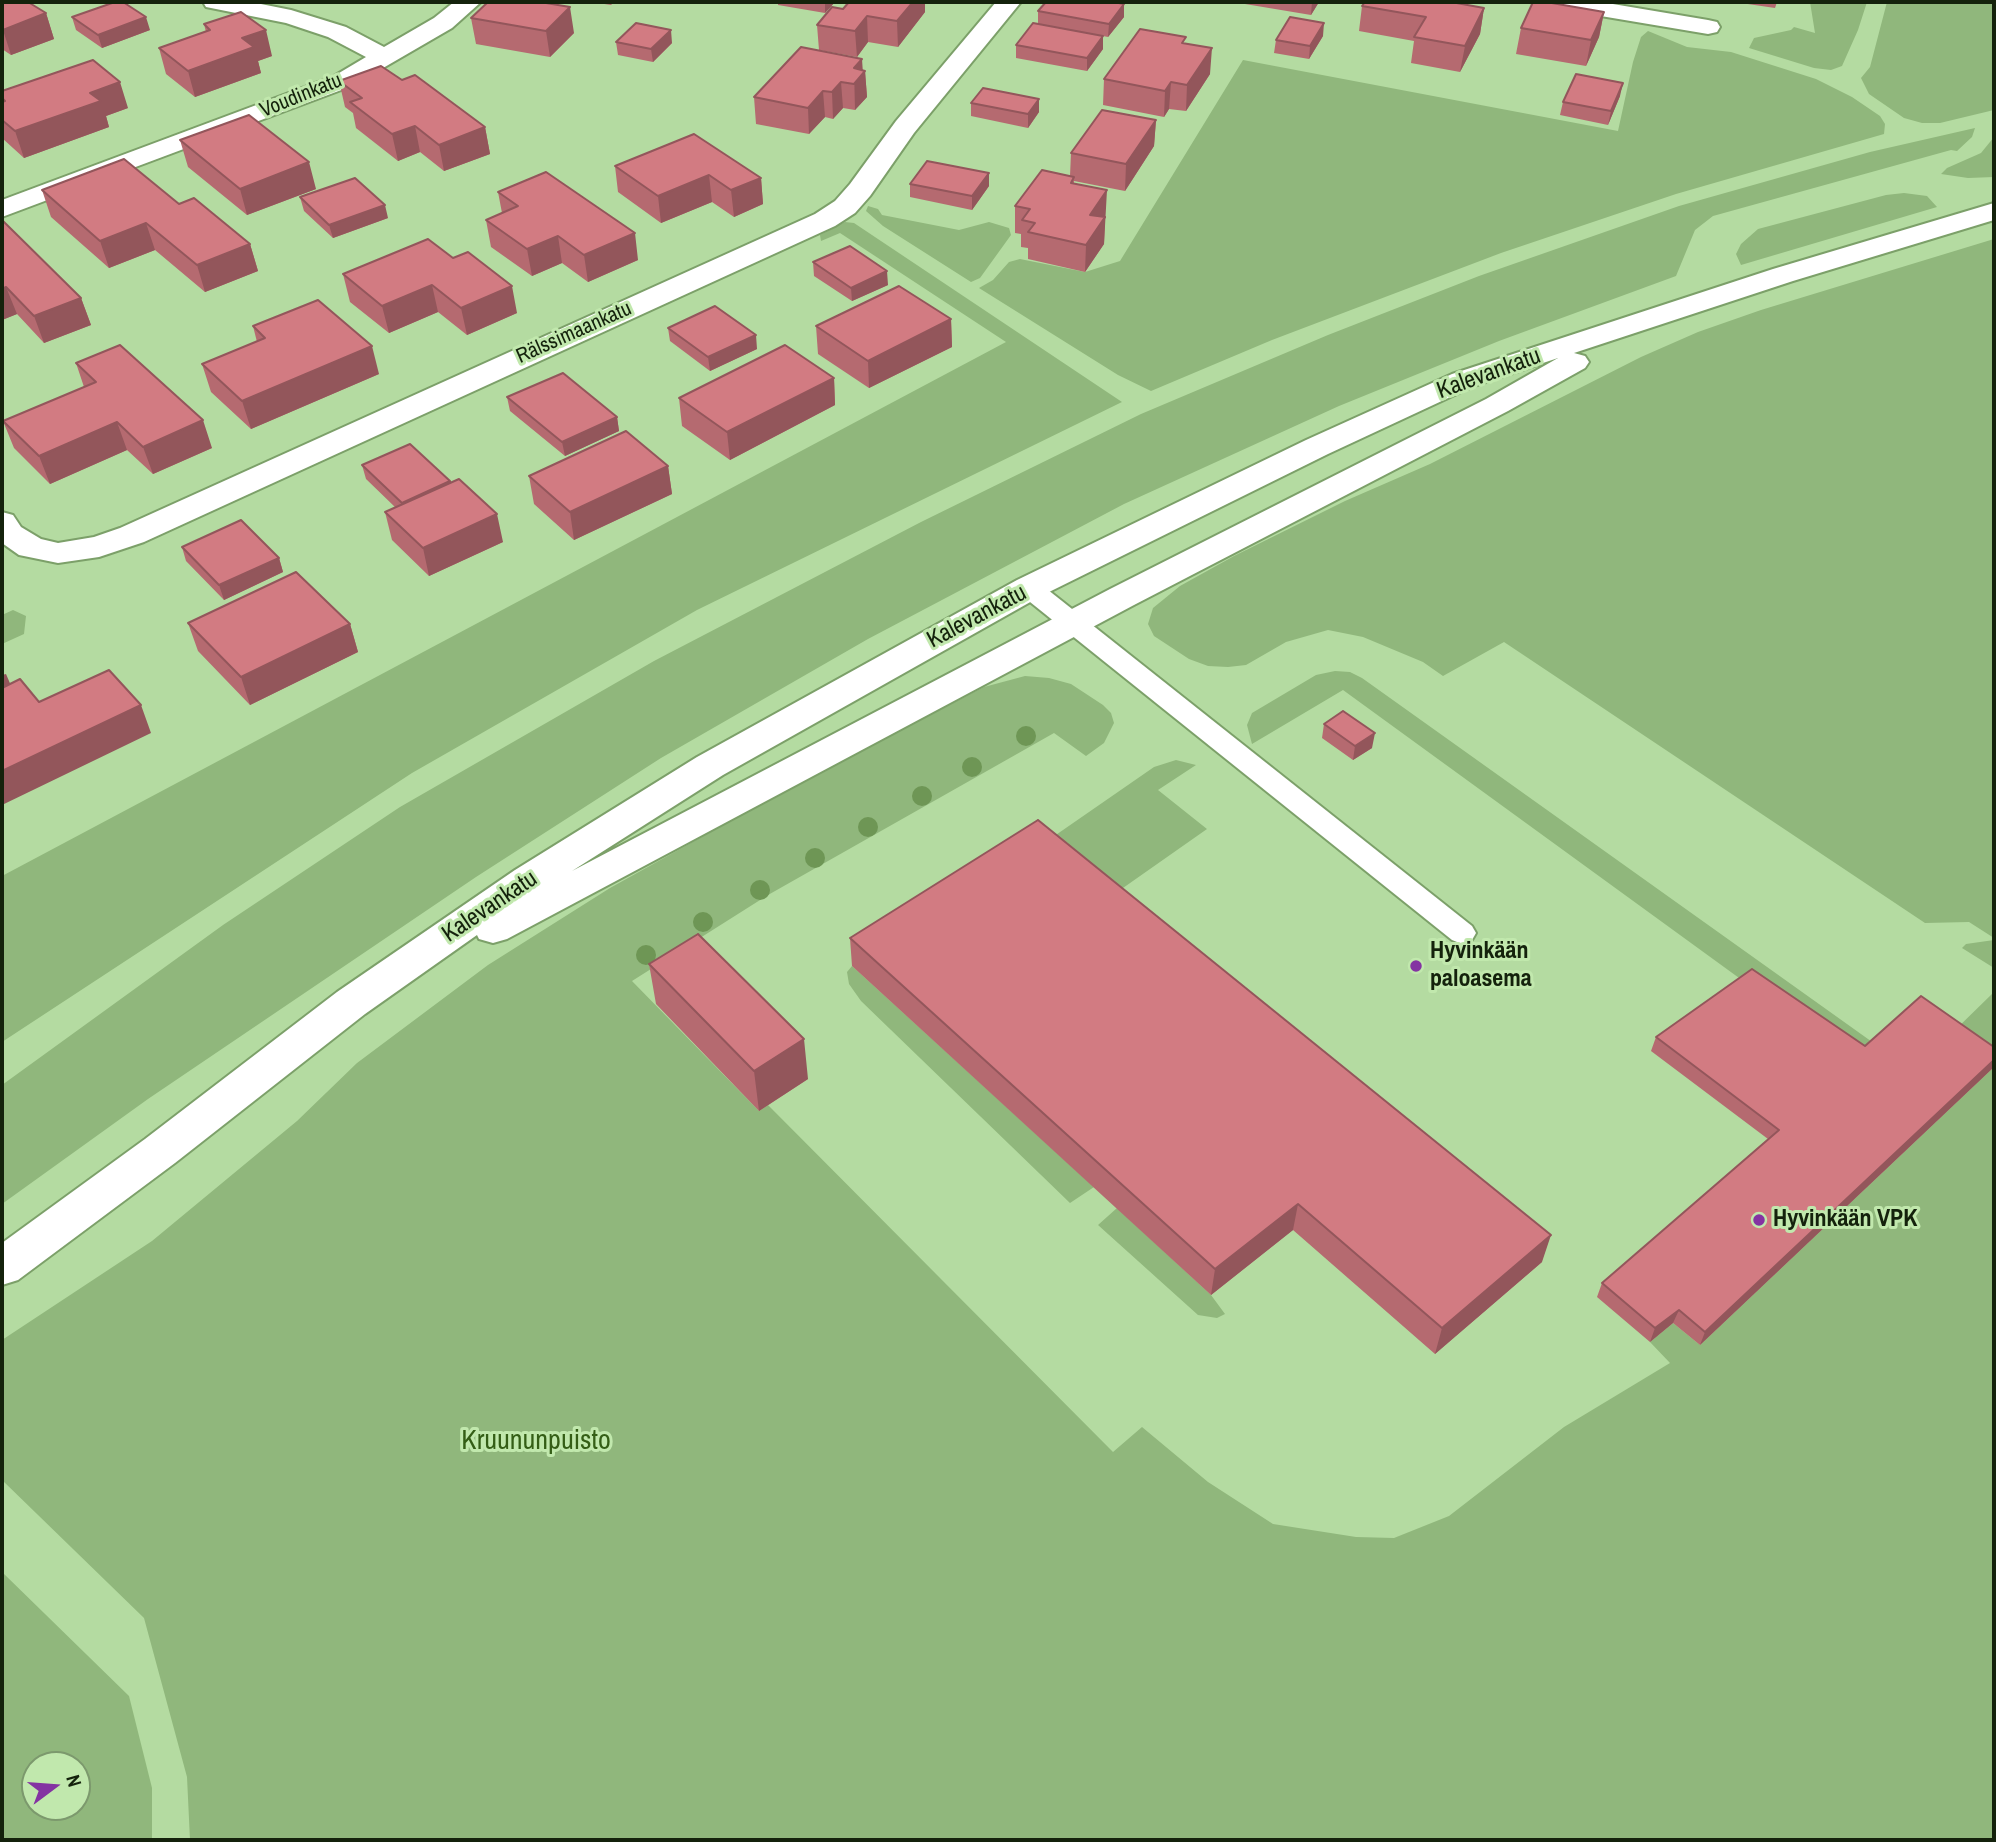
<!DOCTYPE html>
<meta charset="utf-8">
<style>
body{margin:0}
#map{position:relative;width:1996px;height:1842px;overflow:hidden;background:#b4dba1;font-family:"Archivo Narrow",sans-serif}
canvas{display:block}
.frame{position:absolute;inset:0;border:4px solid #14220c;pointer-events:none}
.north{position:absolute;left:21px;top:1751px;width:70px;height:70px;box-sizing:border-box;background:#c1e8ad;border:2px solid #7c996d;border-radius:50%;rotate:74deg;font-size:19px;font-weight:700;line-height:28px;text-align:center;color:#14220c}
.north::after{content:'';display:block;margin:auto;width:24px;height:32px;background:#8433a2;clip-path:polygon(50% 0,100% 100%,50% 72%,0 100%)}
</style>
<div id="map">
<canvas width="1996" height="1842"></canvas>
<div class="frame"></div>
<div class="north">N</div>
</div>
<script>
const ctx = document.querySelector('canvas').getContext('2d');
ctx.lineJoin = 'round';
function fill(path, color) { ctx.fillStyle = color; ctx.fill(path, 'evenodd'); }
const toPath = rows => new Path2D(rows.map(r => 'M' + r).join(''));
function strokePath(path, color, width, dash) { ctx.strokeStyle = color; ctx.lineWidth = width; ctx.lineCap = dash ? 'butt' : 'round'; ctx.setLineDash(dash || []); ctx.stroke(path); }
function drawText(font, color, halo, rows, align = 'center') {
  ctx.font = font + ' "Archivo Narrow",sans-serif'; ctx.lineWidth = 6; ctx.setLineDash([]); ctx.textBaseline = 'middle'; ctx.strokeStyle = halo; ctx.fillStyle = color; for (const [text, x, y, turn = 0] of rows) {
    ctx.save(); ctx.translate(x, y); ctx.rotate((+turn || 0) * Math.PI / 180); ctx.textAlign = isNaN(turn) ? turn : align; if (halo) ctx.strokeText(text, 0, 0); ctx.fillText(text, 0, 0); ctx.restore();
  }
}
fill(toPath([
 [1810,2,1867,2,1858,30,1842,66,1831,70,1814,68,1749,48,1754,38,1791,30,1794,27,1815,33],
 [1887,2,1994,2,1994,110,1940,123,1922,123,1904,118,1869,94,1861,78,1870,67],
 [1648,31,1687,47,1731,52,1816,79,1852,97,1880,116,1885,124,1884,134,1676,194,1501,253,1272,340,1151,391,1118,375,979,288,993,280,1009,262,1020,259,1085,272,1120,261,1243,60,1618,131,1633,62,1641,37],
 [1975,128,1972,137,1957,151,1951,150,1713,216,1695,230,1676,276,1499,341,1339,406,1124,504,868,639,661,758,476,877,148,1099,2,1204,2,1085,223,925,400,807,654,661,921,522,1141,414,1328,335,1479,276,1679,206,1870,152],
 [1994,137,1994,177,1968,178,1941,174,1947,168,1981,153],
 [1904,193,1927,196,1937,207,1741,265,1736,254,1741,244,1758,229,1886,195],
 [868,206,878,209,882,215,959,230,989,222,1009,228,1011,235,980,278,971,282,883,226,866,211],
 [845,222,854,223,1122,402,697,610,412,773,2,1042,2,876,1006,342,840,233,821,241,820,235],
 [1994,239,1994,938,1969,922,1925,923,1504,642,1443,676,1423,662,1363,637,1328,630,1286,642,1246,665,1228,667,1208,666,1189,659,1154,636,1148,624,1153,608,1180,586,1234,556,1345,501,1430,464,1641,357,1698,332,1761,310],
 [13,610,26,616,24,634,2,644,2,615],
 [1335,671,1350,672,1362,678,1875,1044,1858,1060,1746,983,1343,690,1252,744,1247,725,1252,713,1316,675],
 [1025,676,1049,678,1071,684,1103,705,1111,713,1114,723,1104,743,1086,756,1054,733,768,895,632,981,759,1111,768,1105,1113,1452,1142,1427,1208,1482,1273,1524,1356,1537,1394,1538,1449,1516,1564,1427,1670,1363,1650,1342,1673,1323,1700,1345,1994,1067,1994,1840,190,1840,187,1777,144,1618,2,1480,2,1340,152,1241,297,1121,357,1063,488,965,610,888,788,789,984,687],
 [1176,760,1196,765,1158,790,1207,829,1103,902,1037,848,1154,767],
 [1994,940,1994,968,1962,948,1966,944],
 [852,966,1094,1187,1070,1203,861,1001,849,984,847,972],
 [1994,992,1994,1066,1950,1035],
 [1117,1208,1211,1295,1225,1314,1217,1318,1198,1315,1098,1225],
 [2,1572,129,1696,152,1788,152,1840,2,1840],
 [77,1765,77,1807,35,1807,35,1765]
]), '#90b77c');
const lane = toPath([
 [1029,580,1038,582,1472,926,1476,933,1472,940,1462,944,1452,940,1020,594,1017,588,1020,582,1029,580]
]);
const street = toPath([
 [203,2,251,2,291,10,346,27,384,47,434,18,454,2,481,2,452,28,352,86,2,217,2,200,334,76,366,57,328,37,286,23,206,7,203,2],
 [996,2,1021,2,914,133,870,196,855,213,835,226,144,542,99,557,58,563,19,555,2,543,2,512,13,515,21,527,41,539,58,543,94,537,120,528,815,214,835,201,850,184,896,121,996,2],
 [1547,2,1601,2,1708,20,1717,22,1720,27,1717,32,1708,34,1559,9,1550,7,1547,2]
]);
const secondary = toPath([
 [1994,203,1994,220,1793,281,1574,353,1585,356,1589,362,1585,368,1508,411,1134,605,507,939,493,943,479,939,477,935,365,1014,175,1163,18,1280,2,1285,2,1243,145,1139,337,992,515,870,697,757,1017,580,1306,440,1452,374,1773,269,1994,203],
 [1558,358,1486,399,1110,589,572,871,723,775,1041,596,1328,454,1474,386,1558,358]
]);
strokePath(lane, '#7ca069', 4);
strokePath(street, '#7ca069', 4);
strokePath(secondary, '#7ca069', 4);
fill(lane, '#fff');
fill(street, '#fff');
fill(secondary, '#fff');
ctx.fillStyle = '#6e9655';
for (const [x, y] of [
 [1026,736],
 [972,767],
 [922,796],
 [868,827],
 [815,858],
 [760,890],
 [703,922],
 [646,955]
]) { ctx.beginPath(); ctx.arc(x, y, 10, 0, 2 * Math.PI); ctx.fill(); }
fill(toPath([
 [2,2,46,13,54,39,11,55,2,49],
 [591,2,614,2,611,5],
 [778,2,835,2,825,13,778,5],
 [1233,2,1319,2,1311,15],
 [1734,2,1777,2,1775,8],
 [1458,4,1484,8,1480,34,1460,72,1411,63,1414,41,1359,31,1362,6],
 [843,9,925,12,898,47,868,42,857,57,819,50,817,25],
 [1038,11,1124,17,1108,37,1103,36,1103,49,1087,71,1016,58,1016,45,1038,24],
 [1604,12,1599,37,1586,66,1516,54,1521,28],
 [72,17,150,30,102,48,76,30],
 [471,18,574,33,550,57,476,44],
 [204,24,272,56,258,61,261,73,195,97,166,74,159,48,206,32],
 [1323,36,1309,59,1274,53,1276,40],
 [616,42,672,43,653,62,618,55],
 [1185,43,1210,74,1186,111,1169,109,1164,117,1103,105,1104,79],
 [863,70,865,71,867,97,855,110,843,108,833,119,825,117,809,134,756,124,754,97],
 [402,80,485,127,490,154,444,171,420,152,398,161,356,128,353,113,345,107,339,81],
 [2,91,128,108,106,116,109,127,24,158,2,138],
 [1620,96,1608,125,1560,115,1563,102],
 [1039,99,1039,112,1028,128,971,116,971,103],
 [1156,120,1154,146,1125,191,1074,181,1074,183,1106,217,1105,219,1104,244,1085,272,1028,259,1028,248,1021,247,1021,234,1015,233,1015,206,1070,176,1071,153],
 [180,140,316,189,247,215,188,167],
 [615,166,761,178,763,204,734,217,712,202,661,223,618,192],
 [910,184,989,186,972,210,910,197],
 [42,190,179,204,250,244,258,271,205,292,155,250,109,268,51,217],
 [498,192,638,260,588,282,562,263,532,276,491,247,486,220,502,213],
 [300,197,388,218,333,238,304,211],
 [2,220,81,298,91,325,44,343,17,314,2,320],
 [428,239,517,313,467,335,438,312,389,333,350,302,343,274],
 [813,262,888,285,852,301,814,276],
 [951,319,952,347,869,388,818,354,816,326],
 [253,326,379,374,251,429,211,392,202,364,257,342],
 [668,328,757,349,710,371,670,341],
 [76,363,212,448,153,474,127,450,50,484,14,448,3,421,84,387],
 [834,378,835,405,730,460,682,426,679,398],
 [507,397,617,417,619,431,565,456,510,411],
 [362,465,450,481,503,542,429,576,392,540,385,512,396,508,366,479],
 [668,466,672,494,574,540,534,504,529,476],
 [182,547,279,558,283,572,224,600,186,561],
 [188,623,350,624,358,652,250,705,198,651],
 [1324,724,1372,748,1353,760,1322,738],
 [850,938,1542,1262,1435,1354,1293,1230,1211,1295,852,966],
 [649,964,808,1079,759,1111,656,1004],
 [1656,1037,1865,1046,1994,1047,1994,1067,1700,1345,1673,1323,1650,1342,1597,1297,1602,1283,1768,1139,1651,1051]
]), '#b56a70');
fill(toPath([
 [825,2,835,2,825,13],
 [913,2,925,2,925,12,898,47,897,21],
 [1312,2,1319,2,1311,15],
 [1124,4,1124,17,1108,37,1109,24],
 [570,7,574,33,550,57,546,31],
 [1484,8,1480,34,1460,72,1465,46],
 [1604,12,1599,37,1586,66,1591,40],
 [46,13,54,39,11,55,3,30],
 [867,16,868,42,857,57,855,31],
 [146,17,150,30,102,48,98,35],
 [1324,23,1323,36,1309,59,1310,46],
 [266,30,272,56,258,61,261,73,195,97,188,71,242,38],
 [671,30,672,43,653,62,651,49],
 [1103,36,1103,49,1087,71,1087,58],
 [1212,48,1210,74,1186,111,1187,85],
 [862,59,863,74,865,71,867,97,855,110,854,68],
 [120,82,128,108,106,116,109,127,24,158,15,131,90,93],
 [841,82,843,108,833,119,832,92],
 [1171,82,1169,109,1164,117,1165,91],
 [1623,83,1620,96,1608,125,1611,111],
 [823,91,825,117,809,134,808,108],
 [1039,99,1039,112,1028,128,1028,114],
 [1156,120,1154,146,1125,191,1126,164],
 [415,126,420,152,398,161,392,134],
 [485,127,490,154,444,171,439,145],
 [309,162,316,189,247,215,240,189],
 [989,173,989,186,972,210,972,196],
 [709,175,712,202,661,223,658,196],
 [761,178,763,204,734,217,731,190],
 [1107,190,1104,244,1085,272,1086,245,1090,215],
 [385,205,388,218,333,238,329,225],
 [146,223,155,250,109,268,100,241],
 [635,233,638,260,588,282,584,255],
 [558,236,562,263,532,276,527,249],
 [250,244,258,271,205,292,197,265],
 [887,271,888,285,852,301,851,288],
 [432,285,438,312,389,333,382,306],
 [512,286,517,313,467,335,461,308],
 [6,287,17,314,2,320,2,289],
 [81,298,91,325,44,343,34,316],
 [951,319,952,347,869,388,868,361],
 [756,335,757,349,710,371,708,357],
 [372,346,379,374,251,429,242,401],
 [834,378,835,405,730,460,727,432],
 [617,417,619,431,565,456,562,442],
 [203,420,212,448,153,474,143,447],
 [117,422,127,450,50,484,39,456],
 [668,466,672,494,574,540,570,512],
 [450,481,453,496,406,517,402,503],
 [497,514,503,542,429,576,423,548],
 [279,558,283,572,224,600,219,585],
 [350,624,358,652,250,705,241,677],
 [6,674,12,688,2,692,2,675],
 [141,705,151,733,2,805,2,771],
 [1375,733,1372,748,1353,760,1355,746],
 [804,1039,808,1079,759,1111,754,1071],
 [1994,1060,1994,1067,1700,1345,1705,1332],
 [1298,1204,1293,1230,1211,1295,1215,1269],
 [1551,1235,1542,1262,1435,1354,1442,1328],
 [1679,1310,1673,1323,1650,1342,1655,1328]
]), '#93565b');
const building = toPath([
 [2,2,28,2,46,13,3,30,2,2],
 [115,2,123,2,146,17,98,35,72,17,115,2],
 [488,2,540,2,570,7,546,31,471,18,488,2],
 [849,2,913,2,897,21,867,16,855,31,817,25,832,7,843,9,849,2],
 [1046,2,1113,2,1124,4,1109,24,1038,11,1046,2],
 [1365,2,1451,2,1484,8,1465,46,1414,37,1426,17,1362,6,1365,2],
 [1533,2,1546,2,1604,12,1591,40,1521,28,1533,2],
 [241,12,266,30,242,38,254,47,188,71,159,48,210,30,204,24,241,12],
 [1290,17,1324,23,1310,46,1276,40,1290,17],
 [636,23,671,30,651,49,616,42,636,23],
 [1033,23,1103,36,1087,58,1016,45,1033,23],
 [1140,29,1186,37,1182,43,1212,48,1187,85,1171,82,1165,91,1104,79,1140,29],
 [801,47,862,59,854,68,865,71,854,84,841,82,832,92,823,91,808,108,754,97,801,47],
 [93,60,120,82,90,93,101,101,15,131,2,120,2,102,5,101,2,98,2,91,93,60],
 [381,66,402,80,415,75,485,127,439,145,415,126,392,134,350,102,362,98,339,81,381,66],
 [1576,74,1623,83,1611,111,1563,102,1576,74],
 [983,88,1039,99,1028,114,971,103,983,88],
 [1102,110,1156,120,1126,164,1071,153,1102,110],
 [249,115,309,162,240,189,180,140,249,115],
 [694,134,761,178,731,190,709,175,658,196,615,166,694,134],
 [124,159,179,204,194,198,250,244,197,265,146,223,100,241,42,190,124,159],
 [927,161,989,173,972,196,910,184,927,161],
 [1042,170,1074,177,1071,183,1107,190,1090,215,1105,217,1086,245,1028,232,1035,223,1022,220,1030,209,1015,206,1042,170],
 [546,172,635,233,584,255,558,236,527,249,486,220,518,206,498,192,546,172],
 [355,178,385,205,329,225,300,197,355,178],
 [2,220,81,298,34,316,6,287,2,289,2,220],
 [428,239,453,258,468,252,512,286,461,308,432,285,382,306,343,274,428,239],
 [850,246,887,271,851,288,813,262,850,246],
 [899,286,951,319,868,361,816,326,899,286],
 [318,300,372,346,242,401,202,364,265,338,253,326,318,300],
 [715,306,756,335,708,357,668,328,715,306],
 [120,345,203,420,143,447,117,422,39,456,3,421,96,382,76,363,120,345],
 [785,345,834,378,727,432,679,398,785,345],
 [563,373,617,417,562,442,507,397,563,373],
 [626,431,668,466,570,512,529,476,626,431],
 [410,444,450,481,402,503,362,465,410,444],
 [459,479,497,514,423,548,385,512,459,479],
 [241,520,279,558,219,585,182,547,241,520],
 [296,572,350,624,241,677,188,623,296,572],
 [109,670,141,705,2,771,2,688,20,679,39,702,109,670],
 [1343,711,1375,733,1355,746,1324,724,1343,711],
 [1038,820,1551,1235,1442,1328,1298,1204,1215,1269,850,938,1038,820],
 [698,934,804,1039,754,1071,649,964,698,934],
 [1752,969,1865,1046,1921,996,1994,1047,1994,1060,1705,1332,1679,1310,1655,1328,1602,1283,1779,1130,1656,1037,1752,969]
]);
fill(building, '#d27b82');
strokePath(building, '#93565b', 2);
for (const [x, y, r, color] of [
 [1416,966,7,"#8433a2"],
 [1759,1220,7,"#8433a2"]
]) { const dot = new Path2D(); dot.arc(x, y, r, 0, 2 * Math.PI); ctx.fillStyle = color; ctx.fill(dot); strokePath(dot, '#c1e8ad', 2.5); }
drawText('21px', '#14220c', '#c1e8ad', [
 ["Voudinkatu",301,96,-22],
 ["Rälssimaankatu",574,333,-24]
]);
drawText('24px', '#14220c', '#c1e8ad', [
 ["Kalevankatu",1489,374,-20],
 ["Kalevankatu",977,617,-28],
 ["Kalevankatu",490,907,-34]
]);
drawText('bold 24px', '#14220c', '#c1e8ad', [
 ["Hyvinkään",1430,952],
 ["paloasema",1430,980],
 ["Hyvinkään VPK",1773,1220]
], 'left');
drawText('28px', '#345e16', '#c1e8ad', [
 ["Kruununpuisto",536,1441]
]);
</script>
